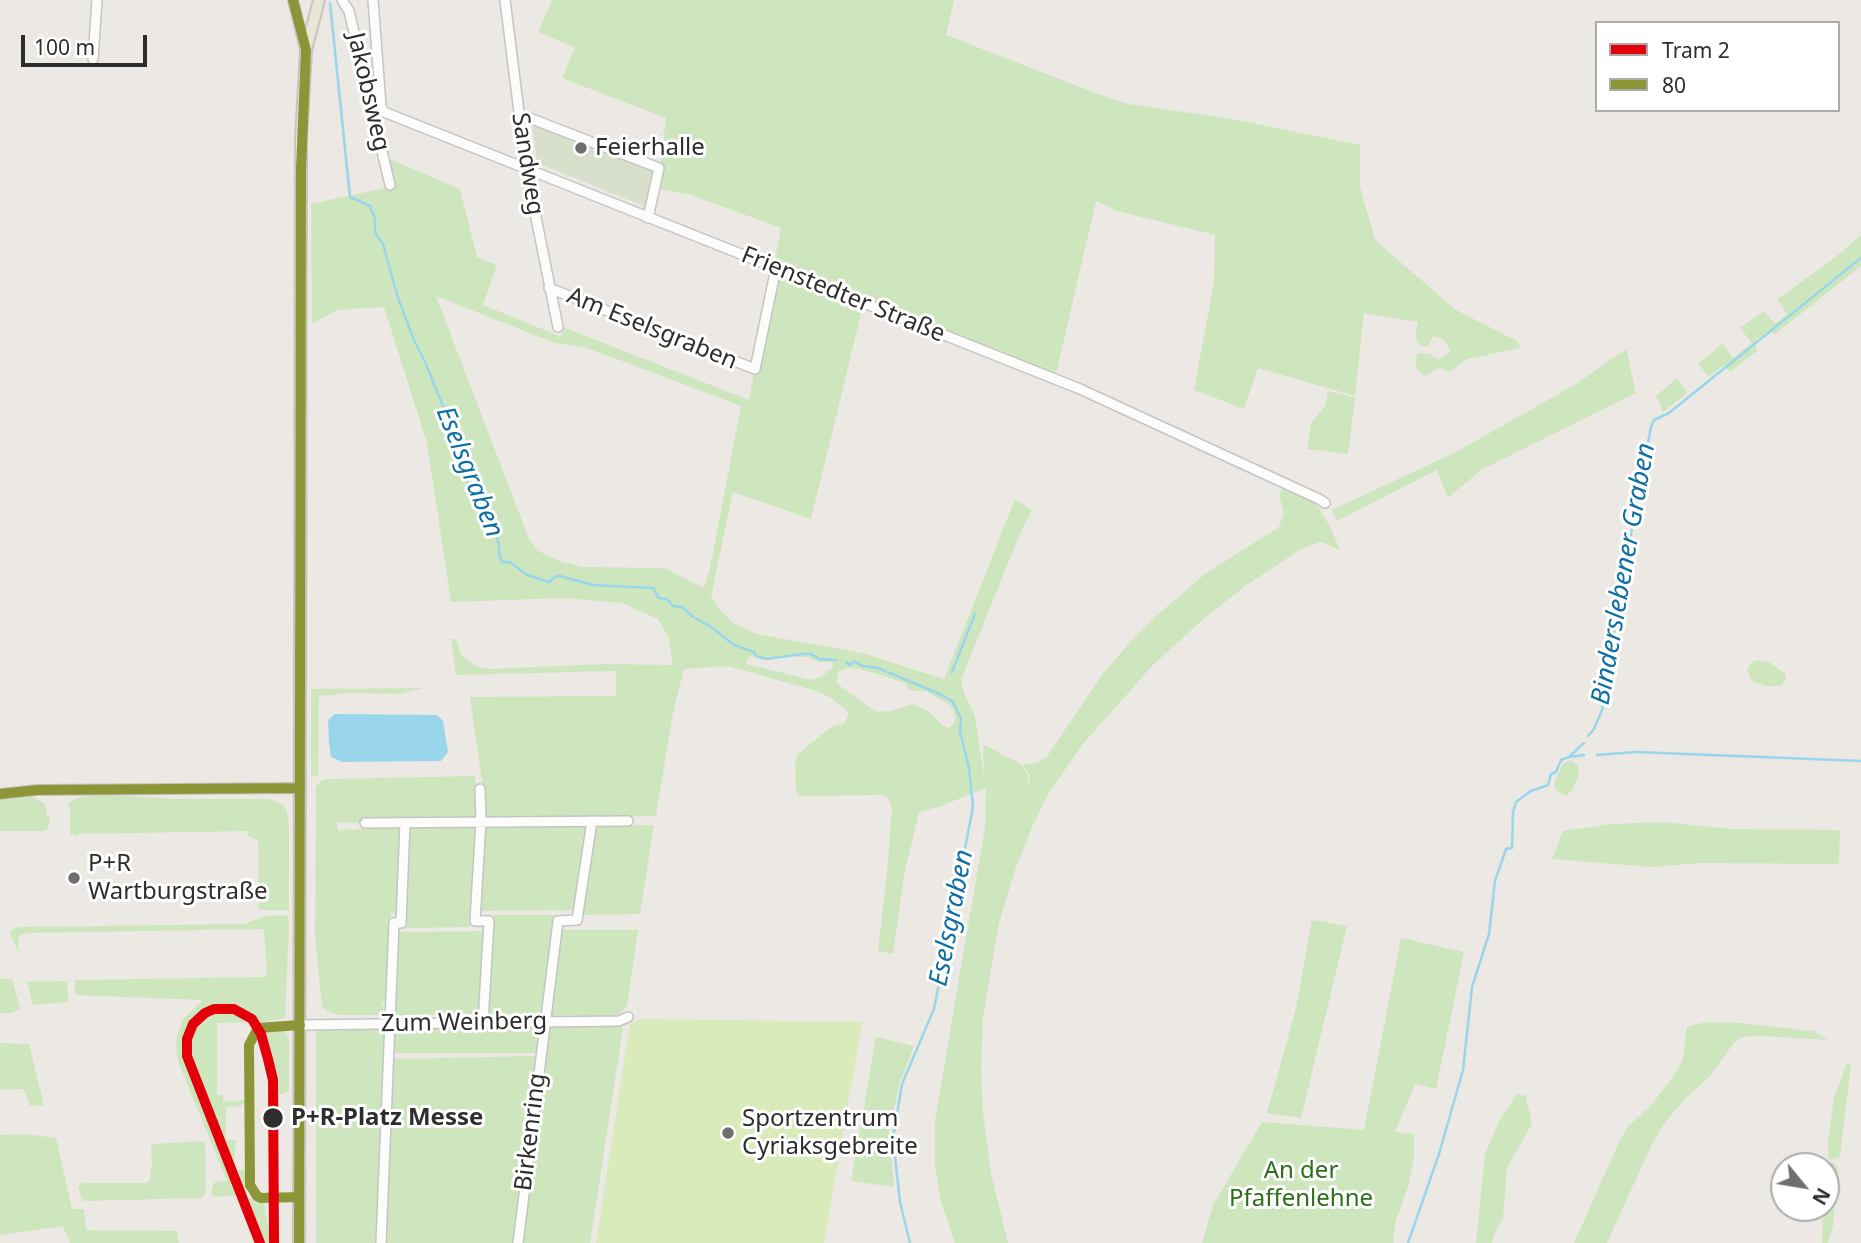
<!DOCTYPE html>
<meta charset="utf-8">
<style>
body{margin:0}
#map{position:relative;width:1861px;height:1243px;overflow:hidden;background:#ece8e4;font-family:"Noto Sans",sans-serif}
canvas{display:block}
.legend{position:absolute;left:1595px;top:21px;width:245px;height:91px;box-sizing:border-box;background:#fff;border:2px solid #ababab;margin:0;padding:9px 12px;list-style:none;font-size:21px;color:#2e2e2e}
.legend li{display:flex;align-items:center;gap:14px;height:35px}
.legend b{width:35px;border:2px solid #ababab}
.north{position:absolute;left:1770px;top:1152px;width:70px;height:70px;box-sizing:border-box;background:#fff;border:2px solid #ababab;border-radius:50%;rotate:120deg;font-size:19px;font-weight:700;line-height:28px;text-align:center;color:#2e2e2e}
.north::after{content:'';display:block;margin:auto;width:24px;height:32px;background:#706f6e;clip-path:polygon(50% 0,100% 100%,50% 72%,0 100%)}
.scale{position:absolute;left:21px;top:35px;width:126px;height:32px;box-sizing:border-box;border:4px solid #2e2e2e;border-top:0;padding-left:9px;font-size:21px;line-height:24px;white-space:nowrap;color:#2e2e2e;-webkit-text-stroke:5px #fff;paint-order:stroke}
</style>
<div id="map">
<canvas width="1861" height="1243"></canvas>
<ul class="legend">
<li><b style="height:9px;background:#e3000b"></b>Tram 2</li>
<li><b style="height:9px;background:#8d9637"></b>80</li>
</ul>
<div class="north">N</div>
<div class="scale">100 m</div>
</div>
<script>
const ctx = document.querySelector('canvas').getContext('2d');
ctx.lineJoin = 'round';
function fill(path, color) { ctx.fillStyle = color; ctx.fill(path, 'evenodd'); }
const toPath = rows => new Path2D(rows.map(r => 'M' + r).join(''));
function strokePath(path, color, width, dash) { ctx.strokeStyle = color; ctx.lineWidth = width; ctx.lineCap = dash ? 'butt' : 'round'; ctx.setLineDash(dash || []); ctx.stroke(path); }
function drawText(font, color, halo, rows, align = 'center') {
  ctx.font = font + ' "Noto Sans",sans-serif'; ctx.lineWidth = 6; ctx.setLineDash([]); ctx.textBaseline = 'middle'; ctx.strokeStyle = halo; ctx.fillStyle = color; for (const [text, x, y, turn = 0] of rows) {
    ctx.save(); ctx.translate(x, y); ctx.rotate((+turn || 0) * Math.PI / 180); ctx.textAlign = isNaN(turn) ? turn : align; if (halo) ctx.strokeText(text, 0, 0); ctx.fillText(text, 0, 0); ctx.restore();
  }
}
fill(toPath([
 [552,0,954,0,946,35,1111,99,1128,104,1232,119,1360,145,1360,187,1375,240,1456,310,1517,341,1521,348,1467,359,1450,372,1439,368,1424,376,1417,369,1415,360,1418,353,1431,354,1438,360,1451,351,1443,339,1433,336,1428,346,1422,346,1415,338,1418,322,1364,313,1355,396,1258,368,1244,409,1194,390,1214,282,1215,235,1117,211,1096,201,1056,374,865,298,811,519,733,492,711,596,719,609,733,623,757,634,862,653,944,679,1015,499,1032,510,1018,538,961,680,964,693,975,716,984,775,983,744,1022,765,1028,777,1028,786,1030,776,1023,765,1037,763,1046,758,1104,672,1133,639,1155,617,1205,574,1279,527,1284,513,1279,495,1283,486,1302,495,1317,506,1331,528,1340,550,1321,542,1303,548,1245,586,1200,622,1152,666,1082,745,1047,796,1033,825,1016,867,999,923,983,1017,981,1072,983,1112,991,1173,1008,1243,955,1243,941,1201,935,1168,935,1120,985,827,986,788,941,806,919,812,905,870,893,954,878,951,887,873,892,808,889,800,883,795,800,796,796,792,795,762,797,755,831,727,845,723,849,713,830,697,813,690,727,666,684,669,673,713,656,816,486,818,484,816,484,795,470,697,616,696,616,671,456,675,451,639,456,639,461,654,466,659,480,668,489,669,605,664,673,665,669,639,658,619,622,603,565,598,451,602,427,443,384,307,337,310,312,324,311,204,394,186,387,158,460,189,477,257,497,265,483,305,562,337,560,326,749,400,781,228,691,195,658,188,666,118,562,78,575,48,538,32],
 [436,296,555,343,583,347,617,359,741,406,710,568,704,588,664,568,583,567,562,562,538,551,529,539],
 [749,656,767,660,783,656,807,657,819,662,832,662,833,667,821,677,812,680,746,664],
 [847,668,860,669,890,678,907,684,908,689,913,691,926,691,949,705,954,711,955,722,949,728,944,727,928,711,913,704,891,711,876,712,836,683,839,671],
 [1861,235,1861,266,1774,335,1770,330,1755,341,1757,351,1730,372,1724,365,1709,377,1698,364,1723,343,1733,358,1752,343,1740,328,1764,311,1775,324,1787,314,1777,299,1828,263],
 [1626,349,1636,393,1481,470,1448,498,1437,470,1337,521,1332,510,1458,451,1576,384],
 [1677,378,1687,393,1663,412,1656,396],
 [1328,391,1355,398,1348,454,1307,449,1311,423,1325,406],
 [1757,660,1769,662,1785,674,1786,680,1781,686,1766,686,1752,681,1747,670,1752,662],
 [424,688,400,694,350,693,319,696,318,776,311,776,311,689],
 [1571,760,1579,767,1578,777,1573,789,1566,796,1555,790,1554,783,1563,764],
 [475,776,477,818,363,823,337,822,338,830,401,828,398,912,391,913,388,1001,381,1001,384,1008,383,1012,377,1015,338,1015,327,1011,322,1006,315,936,316,787,322,780,333,779],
 [110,795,174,799,269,799,282,804,287,811,289,827,289,910,259,910,258,839,253,839,248,835,248,831,78,834,78,836,70,834,70,808,67,806,72,801,80,797],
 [32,797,45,804,47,816,50,816,48,829,41,831,0,831,0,800],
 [1662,822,1731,829,1840,830,1839,864,1701,863,1652,867,1552,859,1563,831,1611,824],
 [654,825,640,914,582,915,594,826],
 [585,826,586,830,576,910,478,911,484,830,486,827],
 [410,828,474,828,477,830,470,927,405,928],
 [282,915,288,916,289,923,285,1018,263,1022,217,1023,217,1095,223,1095,223,1102,246,1100,241,1106,226,1107,226,1140,236,1140,233,1170,246,1170,248,1189,233,1196,213,1197,211,1195,213,1185,215,1182,227,1181,179,1064,176,1049,177,1035,183,1019,203,1000,75,995,75,980,265,977,267,974,264,929,28,933,21,935,18,938,19,954,10,933,12,929,21,927,244,924,265,916],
 [494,915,555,915,543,1013,487,1015],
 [1312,920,1347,926,1301,1118,1267,1113,1296,1008],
 [560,930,638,930,627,1006,618,1015,550,1016],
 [486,931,480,1014,395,1016,397,932],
 [1401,938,1464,952,1436,1089,1415,1084,1395,1132,1414,1134,1414,1158,1408,1187,1396,1220,1393,1243,1202,1243,1213,1205,1262,1122,1364,1130],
 [0,979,12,979,20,1008,13,1013,0,1013],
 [65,981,67,982,68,1002,33,1005,27,982],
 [1706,1022,1739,1023,1814,1031,1828,1040,1764,1036,1743,1037,1734,1043,1709,1077,1682,1102,1664,1124,1651,1146,1607,1243,1574,1243,1619,1142,1628,1127,1653,1103,1679,1068,1683,1058,1687,1027],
 [621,1026,623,1028,590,1243,522,1243,548,1027],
 [538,1028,541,1030,536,1053,394,1053,395,1029],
 [388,1029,379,1243,316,1243,316,1031],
 [268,1031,283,1031,289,1038,289,1091,283,1094,276,1094,275,1078,263,1032],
 [876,1037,914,1046,899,1085,889,1132,894,1187,851,1181],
 [0,1043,29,1044,44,1105,30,1106,24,1089,0,1090],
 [535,1056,537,1058,516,1243,385,1243,393,1059],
 [1847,1063,1851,1064,1840,1157,1828,1160,1828,1141,1834,1098],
 [1517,1094,1526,1096,1532,1124,1507,1168,1503,1218,1495,1232,1492,1243,1476,1243,1485,1154,1499,1121],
 [25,1134,56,1138,72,1209,84,1209,86,1230,177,1231,179,1243,70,1243,63,1226,0,1235,0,1135],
 [201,1141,205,1143,206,1187,205,1195,201,1198,85,1201,82,1199,78,1186,83,1183,147,1183,150,1179,152,1162,151,1147,154,1144],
 [1833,1162,1838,1167,1833,1227,1828,1243,1822,1243,1823,1208,1826,1208,1826,1174,1828,1163],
 [253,1197,264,1202,270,1243,254,1243,239,1202]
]), '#cee6be');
fill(toPath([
 [532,125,655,171,646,207,537,163]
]), '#d8e0cc');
fill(toPath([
 [642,1019,862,1022,824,1243,596,1243,630,1023]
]), '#d9eabb');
fill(toPath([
 [335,714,437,715,443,721,448,752,441,761,342,762,331,757,329,743,328,720]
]), '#99d6ec');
strokePath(toPath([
 [330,3,350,197,370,206,375,219,375,232,383,244,398,298,414,340,425,362,452,428,462,469,471,491,485,507,493,527,499,544,499,554,502,562,510,562,527,575,549,582,554,577,560,576,593,585,653,588,659,598,667,599,673,606,682,607,693,617,710,626,734,645,754,652,756,656,766,659,802,654,811,654,819,659,836,660],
 [846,662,850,665,854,661,862,666,878,668,942,695,953,702,961,719,960,731,969,768,973,807,934,1009,902,1084,893,1138,900,1202,910,1243],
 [952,672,975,614],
 [1588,736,1594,729,1602,710,1608,682,1618,603,1651,427,1654,420,1669,413,1861,258],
 [1597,755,1636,752,1861,761],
 [1570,757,1584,755],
 [1408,1243,1439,1154,1463,1070,1472,987,1489,934,1495,881,1506,849,1512,848,1513,812,1516,802,1531,791,1548,785,1551,774,1556,772,1561,760,1569,757,1584,743]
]), '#99d6ec', 2.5);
const minor = toPath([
 [293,0,305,49],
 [342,0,349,11,390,185],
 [373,0,381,106],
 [505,0,526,168,558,327],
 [93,59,97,0],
 [367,85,384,112,1080,389,1319,499,1325,503],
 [519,114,659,168,648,218],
 [549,288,755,369,776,268],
 [480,789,481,821,475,921,489,921,483,1023],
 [0,794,37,790,299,788],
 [365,823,628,821],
 [300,1025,619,1021,628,1017],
 [381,1243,394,923,401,923,405,823],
 [518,1243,558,921,577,920,592,821]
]);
const major = toPath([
 [299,1243,301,139,306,50,319,0]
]);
strokePath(minor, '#c5c4c5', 12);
strokePath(major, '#c6c5c4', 14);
strokePath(minor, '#fcfcfb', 9);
strokePath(major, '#e8e4d6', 10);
strokePath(toPath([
 [293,0,306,50,301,168,299,1243],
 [0,794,37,790,299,788],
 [299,1197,261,1198,257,1196,250,1185,249,1045,258,1028,300,1025]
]), '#8d9637', 10);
strokePath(toPath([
 [260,1243,187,1056,187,1039,193,1024,205,1013,214,1009,234,1009,252,1019,261,1034,268,1059,273,1080,274,1243]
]), '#e3000b', 10);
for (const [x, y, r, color] of [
 [581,148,7,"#706f6e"],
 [74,878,7,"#706f6e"],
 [273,1118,11,"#2e2e2e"],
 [728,1133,7,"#706f6e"]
]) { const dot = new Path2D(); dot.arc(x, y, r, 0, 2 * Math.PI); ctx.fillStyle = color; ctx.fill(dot); strokePath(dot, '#fff', 2.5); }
drawText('24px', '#2e2e2e', '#fff', [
 ["Jakobsweg",368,92,77],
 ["Sandweg",527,164,81],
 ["Frienstedter Straße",843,295,22],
 ["Am Eselsgraben",652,329,22],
 ["Zum Weinberg",464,1023,-1],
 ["Birkenring",531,1132,-83]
]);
drawText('24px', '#2e2e2e', '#fff', [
 ["Feierhalle",595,148],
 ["P+R",88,864],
 ["Wartburgstraße",88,892],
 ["Sportzentrum",742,1119],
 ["Cyriaksgebreite",742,1147]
], 'left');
drawText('bold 24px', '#2e2e2e', '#fff', [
 ["P+R-Platz Messe",291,1118]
], 'left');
drawText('24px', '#2c6e1b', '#fff', [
 ["An der",1301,1171],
 ["Pfaffenlehne",1301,1199]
]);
drawText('italic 26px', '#0d6fa3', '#fff', [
 ["Eselsgraben",469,472,68],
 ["Binderslebener Graben",1624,574,-80],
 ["Eselsgraben",952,918,-79]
]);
</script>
